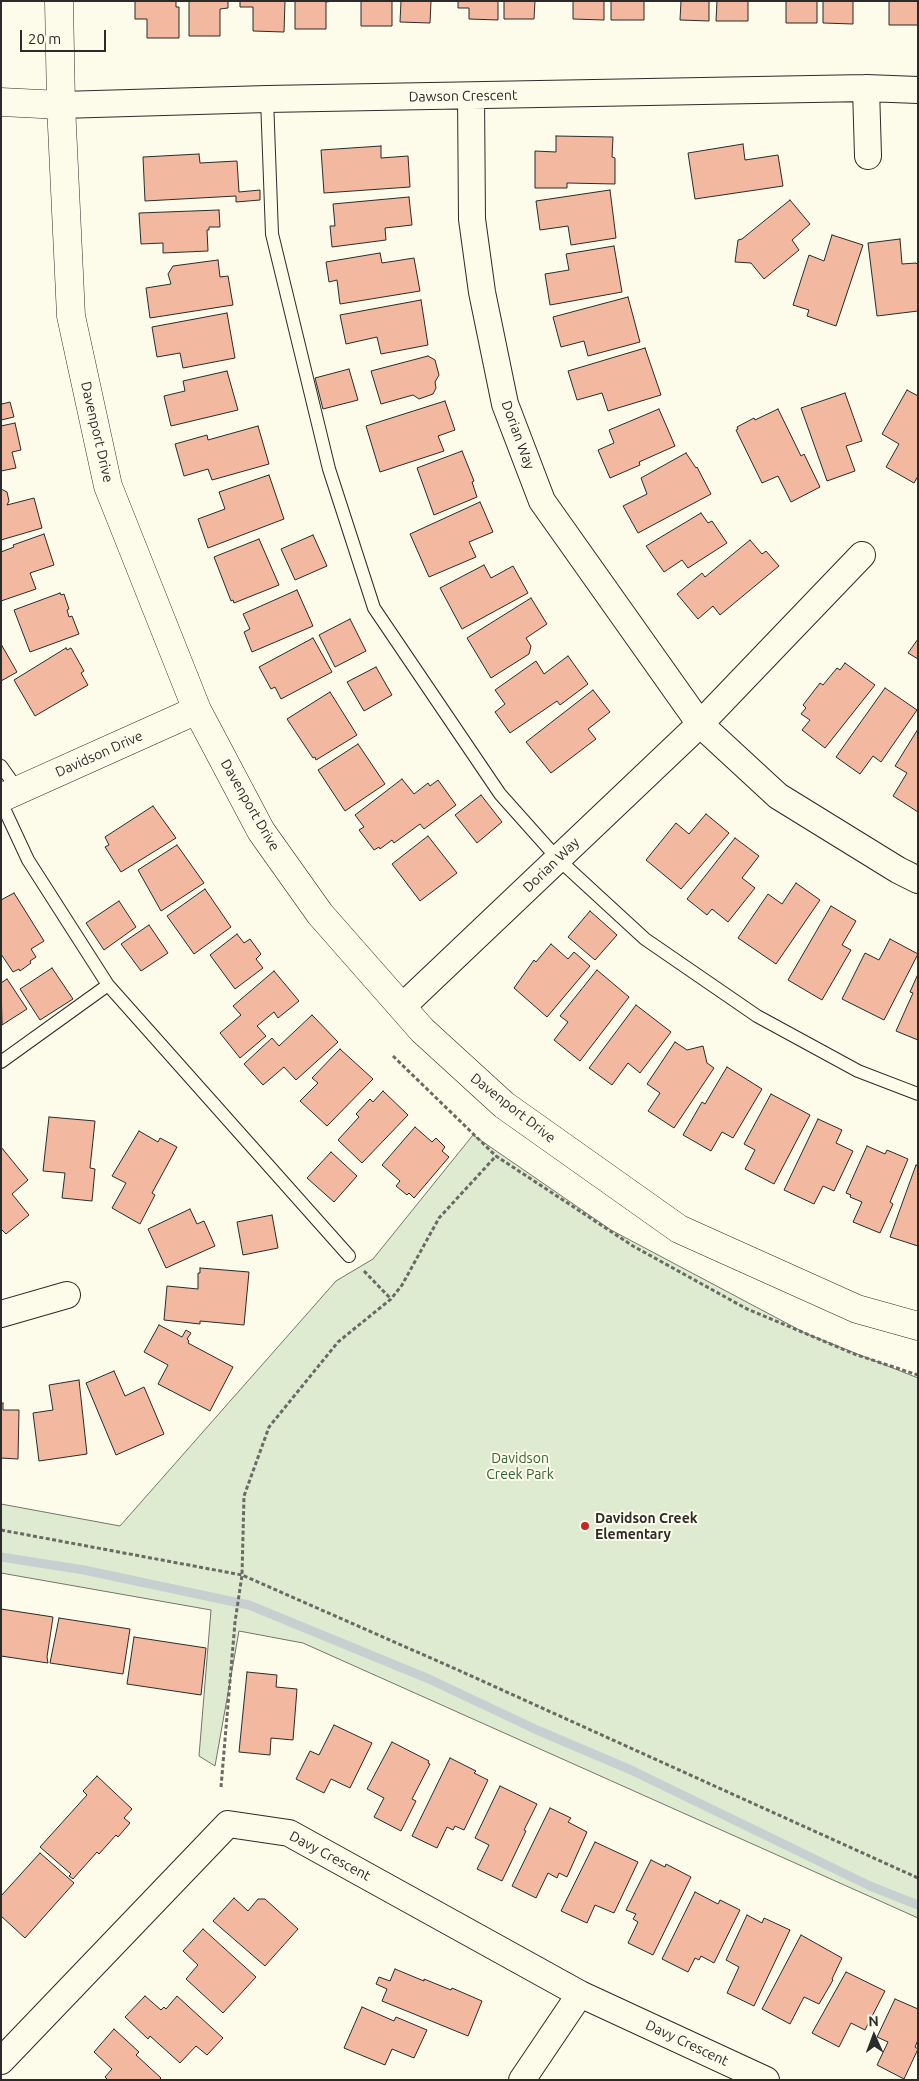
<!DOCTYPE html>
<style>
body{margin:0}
#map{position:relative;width:919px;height:2081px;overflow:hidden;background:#fdfbea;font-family:Ubuntu,sans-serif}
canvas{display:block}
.frame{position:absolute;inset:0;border:2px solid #2b2b2b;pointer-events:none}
.north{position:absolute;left:849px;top:2011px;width:50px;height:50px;-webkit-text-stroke:4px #fdfbea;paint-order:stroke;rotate:358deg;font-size:14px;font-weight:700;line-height:20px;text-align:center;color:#2b2b2b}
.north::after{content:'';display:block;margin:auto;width:18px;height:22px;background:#2b2b2b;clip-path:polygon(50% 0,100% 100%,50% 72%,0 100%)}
.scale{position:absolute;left:20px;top:30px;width:86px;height:22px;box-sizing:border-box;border:2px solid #2b2b2b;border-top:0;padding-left:6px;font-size:15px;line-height:18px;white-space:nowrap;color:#2b2b2b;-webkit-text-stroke:4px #fdfbea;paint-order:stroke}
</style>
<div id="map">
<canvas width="919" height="2081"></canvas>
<div class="frame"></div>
<div class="north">N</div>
<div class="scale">20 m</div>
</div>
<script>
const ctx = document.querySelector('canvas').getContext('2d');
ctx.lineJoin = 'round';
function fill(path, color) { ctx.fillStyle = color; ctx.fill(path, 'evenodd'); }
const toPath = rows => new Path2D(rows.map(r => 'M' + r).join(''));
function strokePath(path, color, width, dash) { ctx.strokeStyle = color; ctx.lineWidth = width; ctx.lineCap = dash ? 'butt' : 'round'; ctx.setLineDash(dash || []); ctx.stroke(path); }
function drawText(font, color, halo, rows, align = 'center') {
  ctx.font = font + ' Ubuntu,sans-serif'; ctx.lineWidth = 4; ctx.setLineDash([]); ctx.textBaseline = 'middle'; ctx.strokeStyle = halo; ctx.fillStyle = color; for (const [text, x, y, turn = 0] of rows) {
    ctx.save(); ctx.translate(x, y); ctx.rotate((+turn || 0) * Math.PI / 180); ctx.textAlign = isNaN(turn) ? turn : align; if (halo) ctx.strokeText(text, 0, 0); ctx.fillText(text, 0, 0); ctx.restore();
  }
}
const green = toPath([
 [473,1135,611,1230,807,1334,918,1378,918,1918,303,1643,239,1631,215,1766,199,1756,211,1610,1,1573,1,1504,120,1526,336,1281,373,1259,473,1135]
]);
fill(green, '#deebd1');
strokePath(green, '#74746e', 1);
strokePath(toPath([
 [1,1557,84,1570,249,1605,429,1679,537,1730,631,1770,870,1886,918,1905]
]), '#c7d0d0', 9);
const building = toPath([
 [135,1,176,1,176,7,179,7,179,38,147,38,147,19,135,19,135,1],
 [189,1,228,1,228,8,220,9,220,36,189,36,189,1],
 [240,1,285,1,284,32,253,31,253,7,240,7,240,1],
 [295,1,334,1,326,2,326,29,295,29,295,1],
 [361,1,392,1,392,26,361,26,361,1],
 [401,1,431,1,430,23,400,22,401,1],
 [458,1,498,1,498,20,469,19,469,8,458,8,458,1],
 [504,1,535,1,534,19,504,19,504,1],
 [573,1,604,1,604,20,573,19,573,1],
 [611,1,644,1,644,20,611,20,611,1],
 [681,1,709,1,709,21,680,20,681,1],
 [717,1,748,1,748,21,716,21,717,1],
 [786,1,817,1,817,23,786,23,786,1],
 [823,1,853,1,853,24,823,23,823,1],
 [889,1,918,1,918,25,889,25,889,1],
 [556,136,613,137,612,157,615,158,615,184,567,183,567,188,535,188,535,151,556,152,556,136],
 [743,144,745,160,778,155,783,186,695,199,688,153,743,144],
 [381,146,381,158,408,156,410,187,324,193,321,150,381,146],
 [199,154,200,163,237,161,239,192,260,190,260,200,236,202,236,196,145,201,143,157,199,154],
 [610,190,616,238,571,245,568,226,540,230,536,201,610,190],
 [409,197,412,225,385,228,386,240,332,247,330,226,335,226,333,204,409,197],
 [790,200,810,224,792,240,799,250,764,279,751,263,735,262,738,240,742,239,790,200],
 [219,210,220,227,209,227,209,230,207,230,208,251,163,253,163,243,141,244,139,213,219,210],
 [832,235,863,245,836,326,807,316,809,310,793,305,809,255,824,261,832,235],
 [900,239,902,264,916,263,918,265,918,311,877,316,868,243,900,239],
 [614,246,622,292,550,305,545,274,569,270,566,254,614,246],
 [380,253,382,263,414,258,420,291,340,304,337,280,329,282,326,262,380,253],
 [218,260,220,277,228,276,233,305,150,318,146,288,171,284,168,274,173,266,218,260],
 [628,297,640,342,588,356,584,341,561,347,553,317,628,297],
 [421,300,428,345,381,354,377,337,346,344,340,315,421,300],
 [227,313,235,358,183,368,180,353,157,357,152,327,227,313],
 [645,348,661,395,608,411,602,393,577,400,568,371,645,348],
 [428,356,435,360,439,375,435,382,436,388,433,394,419,399,413,395,381,404,371,371,428,356],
 [349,369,358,400,323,409,315,378,349,369],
 [227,371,238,410,171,426,164,396,185,391,183,381,227,371],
 [907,390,918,396,918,476,914,483,886,467,899,444,882,434,907,390],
 [845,393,862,441,846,446,855,471,827,481,801,408,845,393],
 [445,401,455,430,438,436,444,451,380,472,366,426,445,401],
 [1,402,2,404,10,402,14,417,1,420,1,402],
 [659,409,675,446,639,462,640,465,610,478,598,450,614,443,609,430,659,409],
 [778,409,801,456,804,454,820,487,791,502,778,476,762,483,736,430,738,429,737,427,754,418,755,420,778,409],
 [15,423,21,450,12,452,16,468,1,471,1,426,15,423],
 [258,426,269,464,212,480,208,469,184,476,175,444,207,435,208,440,258,426],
 [462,451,474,481,472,482,477,497,434,515,417,468,462,451],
 [686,453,696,468,697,467,711,494,638,533,623,506,647,494,641,478,686,453],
 [269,475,284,519,208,548,198,519,225,509,219,492,269,475],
 [1,489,7,492,9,501,7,505,34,498,42,528,1,540,1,489],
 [480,502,493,532,469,542,476,557,429,577,410,534,480,502],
 [701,513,708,523,712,521,727,543,688,568,682,560,664,572,646,546,701,513],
 [44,534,54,565,30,573,36,589,1,601,1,552,14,547,13,545,44,534],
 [313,535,327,566,295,580,281,549,313,535],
 [259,539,279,585,234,603,233,600,231,601,214,557,259,539],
 [750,540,762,554,766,551,779,566,720,615,713,606,698,619,677,594,702,573,705,577,750,540],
 [484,565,491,578,513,566,528,593,462,629,440,588,484,565],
 [297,590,313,626,252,652,244,632,250,629,243,614,297,590],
 [60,593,61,595,64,594,69,609,67,610,69,617,72,616,79,634,30,652,14,610,60,593],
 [531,598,547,624,526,638,531,646,529,654,491,678,467,638,531,598],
 [350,619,366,651,335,667,319,635,350,619],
 [313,638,332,672,281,699,275,687,271,689,259,667,313,638],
 [918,639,918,659,908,653,918,639],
 [1,644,17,672,1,681,1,644],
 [66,648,67,650,71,648,84,671,81,673,88,685,35,716,14,680,66,648],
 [568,656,588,684,560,705,557,701,510,733,495,712,505,704,495,690,536,661,544,674,568,656],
 [845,663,875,685,825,748,802,730,810,720,801,714,806,708,803,705,820,683,823,685,837,668,840,670,845,663],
 [376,667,392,695,364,711,347,682,376,667],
 [885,688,917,710,881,762,873,756,860,774,836,757,885,688],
 [593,690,610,712,588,729,596,739,551,773,526,742,593,690],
 [330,692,357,735,316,760,315,757,313,758,287,719,330,692],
 [918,729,918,812,893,796,907,773,895,766,918,729],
 [358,744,385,784,345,811,318,770,358,744],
 [402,779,414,794,428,783,430,786,438,780,456,805,424,829,420,824,394,843,392,840,380,849,379,847,374,850,359,830,364,827,355,815,402,779],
 [481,795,502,822,477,843,455,815,481,795],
 [153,806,176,838,121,872,105,847,109,845,105,837,153,806],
 [706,814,729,833,681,889,646,860,676,823,689,834,706,814],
 [428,836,457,873,420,901,392,864,428,836],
 [735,838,759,856,742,878,755,888,728,922,712,909,707,915,687,899,735,838],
 [177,845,204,883,161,911,138,870,177,845],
 [796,883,820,900,776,964,738,938,768,894,782,904,796,883],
 [205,889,231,927,194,954,167,916,205,889],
 [14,893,44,941,31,949,36,957,30,961,31,963,20,971,19,969,13,972,1,954,1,900,14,893],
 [119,901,136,927,104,950,86,923,119,901],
 [831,906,856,921,842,945,851,950,822,1000,788,980,831,906],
 [590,911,617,935,595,960,568,937,590,911],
 [149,925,168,953,141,971,121,944,149,925],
 [237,934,244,943,250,939,261,954,256,959,263,968,235,989,210,955,237,934],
 [890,939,918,954,884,1020,842,999,865,953,879,960,890,939],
 [551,944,568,959,574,952,590,966,547,1017,514,988,534,960,536,962,551,944],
 [52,968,73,999,40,1020,20,989,52,968],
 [597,970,629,997,580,1061,554,1040,568,1022,560,1016,597,970],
 [274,971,299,1001,278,1018,274,1012,257,1026,266,1036,240,1058,220,1033,241,1015,233,1006,274,971],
 [918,974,918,1040,896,1031,913,993,910,992,918,974],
 [7,979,27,1009,2,1025,1,983,7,979],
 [636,1005,671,1032,640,1073,628,1063,612,1085,589,1068,636,1005],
 [312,1015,338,1042,296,1080,284,1067,263,1085,244,1064,272,1038,279,1046,312,1015],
 [675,1042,687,1050,703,1046,707,1063,714,1068,674,1128,648,1111,660,1093,647,1084,675,1042],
 [340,1049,373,1079,327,1126,300,1101,318,1083,312,1078,340,1049],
 [727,1067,762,1089,733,1138,722,1132,711,1151,683,1135,702,1102,705,1104,727,1067],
 [383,1091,408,1115,362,1163,338,1140,359,1117,356,1114,370,1099,373,1102,383,1091],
 [771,1094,810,1115,774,1184,745,1169,755,1150,744,1144,771,1094],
 [49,1117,95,1121,90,1168,95,1169,92,1201,62,1198,65,1173,43,1171,49,1117],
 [818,1119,842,1130,836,1143,853,1151,834,1191,823,1186,814,1204,784,1190,818,1119],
 [415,1127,432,1142,436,1138,445,1147,442,1151,449,1157,414,1198,409,1193,407,1195,396,1186,400,1181,382,1165,415,1127],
 [139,1131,158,1142,160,1138,177,1147,152,1193,155,1195,140,1224,112,1208,126,1183,112,1176,139,1131],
 [867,1146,885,1154,887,1150,908,1159,890,1202,893,1204,880,1233,853,1222,862,1202,850,1197,851,1195,846,1193,867,1146],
 [1,1147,28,1180,12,1194,29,1215,6,1234,1,1229,1,1147],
 [331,1152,357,1176,334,1202,307,1178,331,1152],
 [916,1165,918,1166,918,1246,890,1237,916,1165],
 [190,1209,197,1224,204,1221,215,1246,166,1268,148,1229,190,1209],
 [272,1215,278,1248,243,1255,237,1222,272,1215],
 [200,1268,249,1272,244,1325,200,1321,200,1324,164,1320,167,1286,198,1289,198,1273,200,1273,200,1268],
 [159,1325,182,1337,186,1330,191,1333,187,1339,189,1341,188,1343,233,1367,210,1411,158,1384,168,1365,144,1352,159,1325],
 [114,1371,125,1396,144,1387,164,1434,116,1455,86,1383,114,1371],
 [79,1380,87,1454,39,1461,33,1413,53,1410,49,1385,79,1380],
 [3,1403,3,1410,19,1410,18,1459,1,1458,1,1404,3,1403],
 [1,1609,53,1617,47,1657,48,1663,1,1656,1,1609],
 [59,1618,130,1629,123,1674,50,1663,59,1618],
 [134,1637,206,1648,201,1695,127,1684,134,1637],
 [247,1672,277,1675,276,1687,297,1689,293,1740,271,1738,270,1755,239,1752,247,1672],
 [334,1725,372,1743,350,1788,331,1779,324,1793,296,1779,310,1751,319,1755,334,1725],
 [392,1742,429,1761,428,1763,430,1764,412,1799,416,1801,401,1831,374,1817,384,1798,367,1789,392,1742],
 [450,1758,476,1771,474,1773,488,1780,464,1830,455,1826,453,1830,447,1827,437,1848,412,1836,450,1758],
 [97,1776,132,1809,124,1818,130,1823,118,1837,116,1835,99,1854,97,1852,73,1879,69,1876,71,1874,40,1847,87,1795,83,1791,97,1776],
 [500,1786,537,1804,524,1830,526,1831,502,1881,477,1869,489,1845,475,1838,500,1786],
 [550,1808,571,1818,568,1822,587,1832,567,1877,559,1873,557,1878,548,1873,536,1898,512,1886,550,1808],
 [595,1842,638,1862,614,1913,595,1905,587,1923,561,1911,595,1842],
 [40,1853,74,1883,25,1938,1,1916,1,1896,40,1853],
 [651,1860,665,1867,666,1864,691,1877,653,1955,628,1943,638,1922,633,1919,636,1914,626,1910,651,1860],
 [695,1892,718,1904,720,1900,740,1910,714,1963,701,1956,699,1960,695,1958,688,1972,662,1959,695,1892],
 [234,1898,248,1911,258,1899,265,1899,298,1929,265,1966,213,1921,234,1898],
 [747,1915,762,1923,764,1918,790,1930,754,2006,727,1993,739,1967,726,1960,747,1915],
 [203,1929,256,1977,223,2013,186,1979,198,1965,183,1951,203,1929],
 [801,1935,842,1958,832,1979,833,1980,819,2004,804,1997,790,2024,762,2009,801,1935],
 [395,1969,424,1981,424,1979,451,1990,452,1988,482,2001,468,2036,382,2001,387,1989,376,1984,379,1977,390,1981,395,1969],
 [846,1972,885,1991,865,2030,851,2023,839,2047,812,2033,846,1972],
 [145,1996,161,2010,164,2007,166,2009,177,1996,223,2038,207,2055,196,2046,180,2063,150,2036,148,2039,125,2017,145,1996],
 [895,1999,918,2009,918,2040,915,2047,918,2049,904,2079,877,2065,888,2042,877,2037,895,1999],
 [362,2007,394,2021,396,2017,427,2030,414,2058,392,2049,385,2065,344,2048,362,2007],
 [114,2029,139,2052,136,2055,161,2078,159,2080,108,2080,105,2077,112,2069,94,2052,114,2029]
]);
fill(building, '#f2b8a0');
strokePath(building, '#2b2b2b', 1);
const lane = toPath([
 [267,99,272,234,329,469,374,608,500,794,558,859,645,939,757,1016,858,1071,918,1094],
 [1,766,18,790],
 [1,802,28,860,108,985,349,1256],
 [1,1062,108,985]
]);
const street = toPath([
 [866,88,868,156],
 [471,96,472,219,482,292,505,404,542,501,700,724,778,796,898,870,918,880],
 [61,105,267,99,866,88,918,90],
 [403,1006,700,724,862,555],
 [1,1314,67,1295],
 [1,2061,228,1824,289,1833,580,1994,766,2080],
 [522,2080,580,1994]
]);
const secondary = toPath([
 [59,1,61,105,71,316,108,486,197,710,261,831,320,914,422,1030,504,1105,679,1229,857,1309,918,1326],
 [1,102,61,105],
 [1,798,197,710]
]);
strokePath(lane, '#2b2b2b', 14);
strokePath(street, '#2b2b2b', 28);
strokePath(secondary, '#2b2b2b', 29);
strokePath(toPath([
 [393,1056,496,1156,633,1246,747,1309,857,1355,918,1375],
 [364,1271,391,1299],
 [1,1530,242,1575,458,1670,918,1878],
 [221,1787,235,1622,242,1575,244,1496,269,1427,338,1342,391,1299,402,1285,439,1218,496,1156]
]), '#6a6964', 3, [4, 2.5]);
strokePath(lane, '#fdfbea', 12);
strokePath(street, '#fdfbea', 26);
strokePath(secondary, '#fdfbea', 28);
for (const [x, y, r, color] of [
 [585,1526,5,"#c62828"]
]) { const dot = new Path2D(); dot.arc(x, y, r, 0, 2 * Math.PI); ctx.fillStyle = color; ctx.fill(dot); strokePath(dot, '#fdfbea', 2); }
drawText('14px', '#2b2b2b', '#fdfbea', [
 ["Dawson Crescent",463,96,-1],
 ["Davenport Drive",97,432,77],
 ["Dorian Way",518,435,70],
 ["Davidson Drive",99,754,-24],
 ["Davenport Drive",250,805,60],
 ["Dorian Way",551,865,-44],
 ["Davenport Drive",513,1108,38],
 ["Davy Crescent",330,1856,28],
 ["Davy Crescent",687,2043,25]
]);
drawText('14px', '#34623c', '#fdfbea', [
 ["Davidson",520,1458],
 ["Creek Park",520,1474]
]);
drawText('bold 14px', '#2b2b2b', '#fdfbea', [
 ["Davidson Creek",595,1518],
 ["Elementary",595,1534]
], 'left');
</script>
